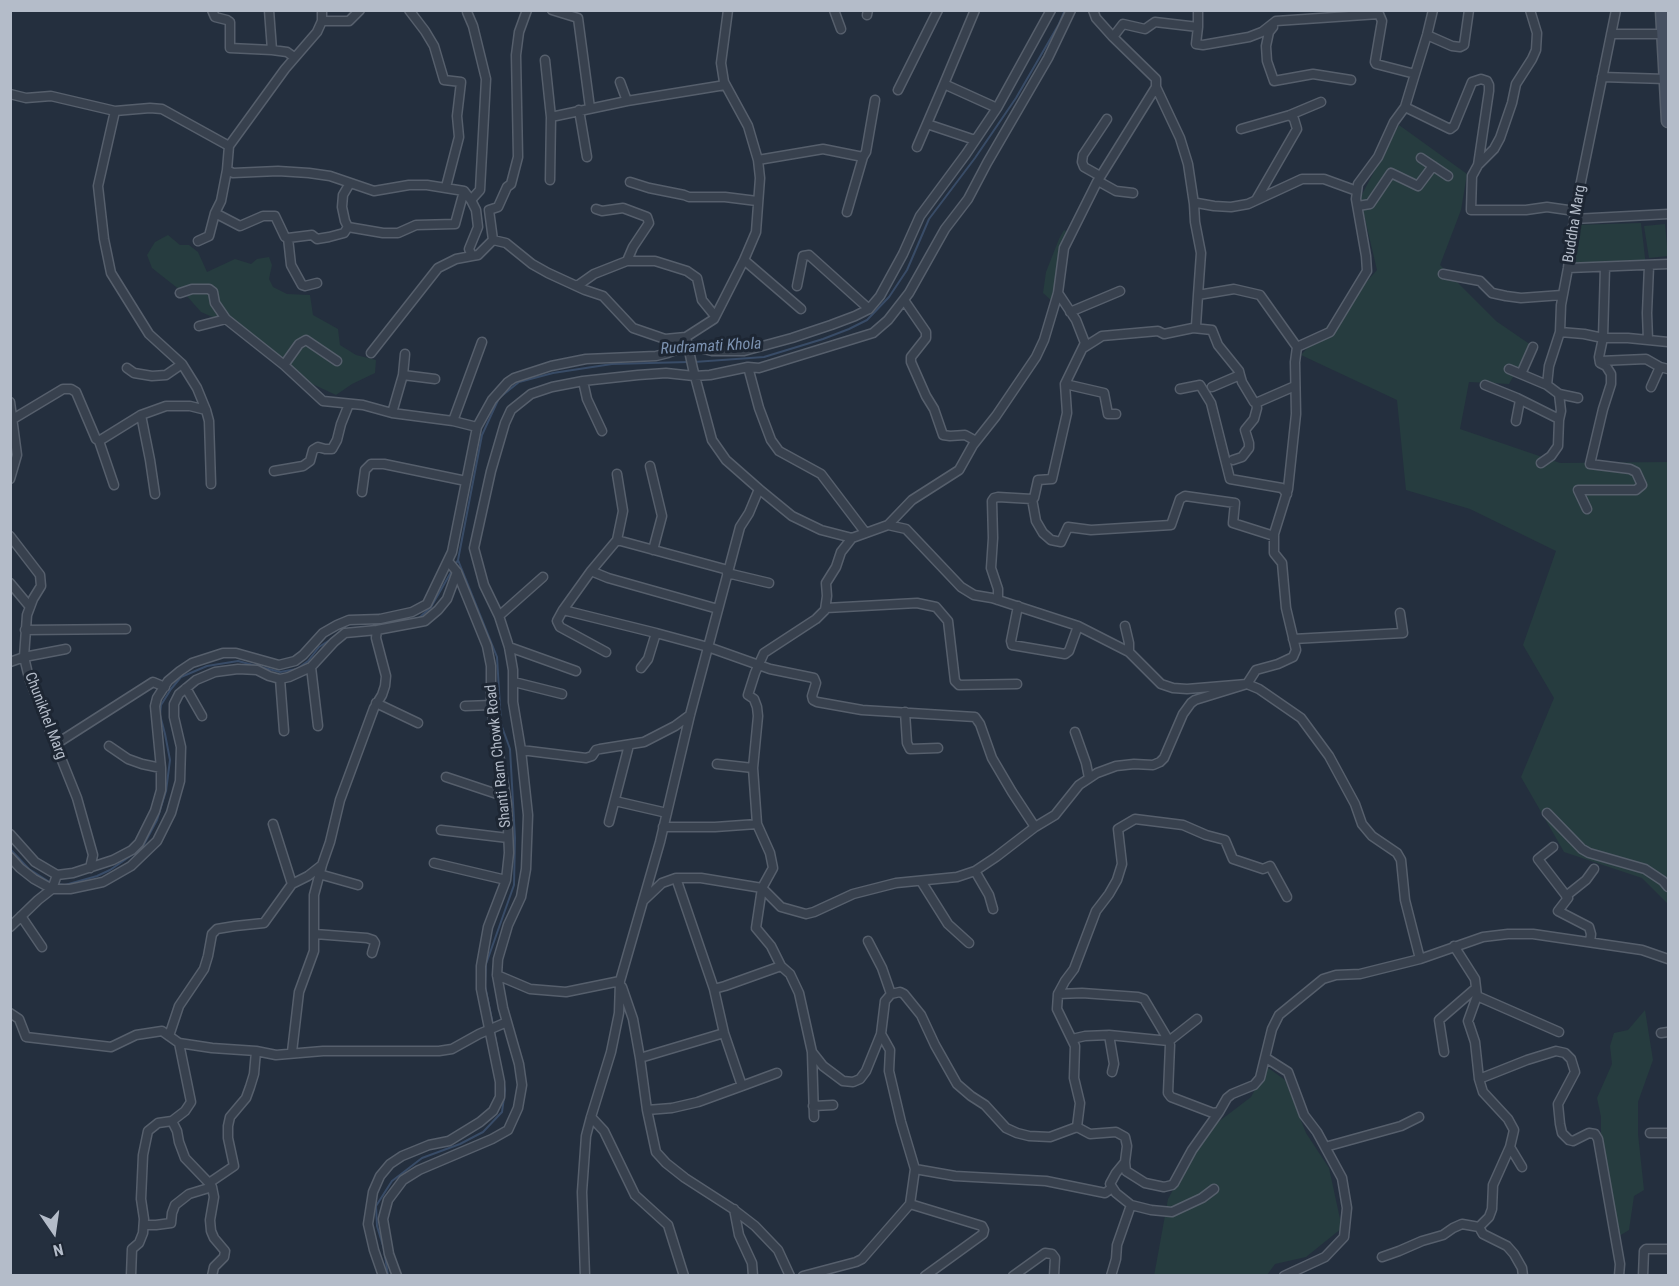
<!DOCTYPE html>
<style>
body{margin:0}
#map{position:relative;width:1679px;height:1286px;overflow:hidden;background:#242f3e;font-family:"Roboto Condensed",sans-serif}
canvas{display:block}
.frame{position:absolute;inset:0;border:12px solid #b4bcc9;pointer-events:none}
.north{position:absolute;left:24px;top:1202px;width:60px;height:60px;-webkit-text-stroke:4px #1d2633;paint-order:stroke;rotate:167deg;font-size:16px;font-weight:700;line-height:24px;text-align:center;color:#b4bcc9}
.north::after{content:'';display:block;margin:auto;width:21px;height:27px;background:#b4bcc9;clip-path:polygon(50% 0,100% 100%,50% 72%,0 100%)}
</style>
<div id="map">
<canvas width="1679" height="1286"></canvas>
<div class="frame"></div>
<div class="north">N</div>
</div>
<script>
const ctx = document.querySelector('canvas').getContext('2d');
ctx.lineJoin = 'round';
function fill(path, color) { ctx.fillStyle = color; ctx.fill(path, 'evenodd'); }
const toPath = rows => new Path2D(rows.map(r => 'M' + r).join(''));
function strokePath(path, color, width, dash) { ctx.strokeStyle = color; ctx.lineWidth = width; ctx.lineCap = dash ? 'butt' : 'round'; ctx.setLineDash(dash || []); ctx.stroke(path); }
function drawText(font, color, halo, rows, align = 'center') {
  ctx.font = font + ' "Roboto Condensed",sans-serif'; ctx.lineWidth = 6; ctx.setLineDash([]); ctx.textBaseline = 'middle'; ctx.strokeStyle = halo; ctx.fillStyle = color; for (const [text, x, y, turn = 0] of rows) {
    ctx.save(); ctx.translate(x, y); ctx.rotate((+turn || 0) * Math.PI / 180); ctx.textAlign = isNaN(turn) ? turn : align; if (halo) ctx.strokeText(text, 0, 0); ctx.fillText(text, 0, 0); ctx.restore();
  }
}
fill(toPath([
 [1399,125,1467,174,1461,210,1440,265,1496,321,1531,345,1509,384,1469,382,1460,429,1560,463,1668,462,1668,904,1642,878,1564,852,1521,777,1554,698,1523,645,1556,551,1470,509,1406,490,1397,400,1301,355,1377,270,1360,198],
 [1641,223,1646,266,1568,268,1574,225],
 [1665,224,1668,256,1649,258,1644,226],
 [1064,230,1069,233,1052,301,1043,293,1046,272,1059,239],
 [168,235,180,245,189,245,198,252,207,272,235,259,251,264,257,259,269,257,272,265,269,279,273,287,287,294,310,295,313,315,338,329,340,345,356,355,376,360,375,373,352,384,336,395,293,375,231,325,201,312,185,294,152,268,147,255,155,242],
 [1645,1010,1653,1060,1638,1102,1638,1134,1644,1190,1634,1196,1629,1230,1619,1236,1606,1178,1608,1165,1604,1164,1601,1139,1601,1117,1597,1098,1612,1064,1610,1046,1614,1033,1628,1030],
 [1267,1067,1285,1080,1306,1133,1329,1168,1342,1228,1306,1257,1275,1264,1267,1275,1154,1276,1168,1199,1179,1179,1209,1129,1251,1097]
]), '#263c3f');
strokePath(toPath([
 [694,362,764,357,823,339,849,329,867,320,889,297,907,270,929,219,975,158,1016,98,1059,24,1065,10],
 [458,560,497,657,501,724,510,749,515,838,514,885,486,964,485,986,493,1025],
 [419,618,431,607,458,560,482,435,499,398,519,382,553,373,612,364,688,362],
 [10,849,29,869,51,883],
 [56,884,65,885,97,876,110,870,142,848,157,820,166,791,170,760,165,734,160,715,161,705,171,689,181,677,207,666,238,661,280,672,297,669,308,661,319,647,333,638],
 [494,1031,498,1052],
 [388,1276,384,1249,377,1226,376,1206,392,1181,422,1158,460,1144,483,1132,502,1112,505,1090,504,1084]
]), '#394c67', 2);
const street = toPath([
 [212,10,215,17,227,20,230,22,230,48,272,50,287,52,294,57],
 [269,10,272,50],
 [322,10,322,21,317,32,285,69,229,146,227,170,233,173,278,171,309,173,330,176,374,191,409,185,427,185,464,191,471,200,476,210,478,227,469,249,472,256,478,255,493,240,506,243,532,264,548,273,585,290,603,296,633,328,665,339,686,337],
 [409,10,425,31,434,46,444,80,461,82,457,116,459,137,446,187],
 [552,10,578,18,590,108],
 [728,10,721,63,724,82,748,126,758,160,760,178,756,232,744,260,714,319,686,337,693,369,712,440,726,460,759,489,792,516,821,530,852,538,888,525,906,529,961,587,974,595,992,598,1078,626,1129,652,1161,684,1173,688,1187,689,1247,684,1259,689,1301,718,1329,756,1355,804,1362,824,1372,836,1397,853,1401,860,1405,900,1420,959],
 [834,10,841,29],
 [1198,10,1198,27,1196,44,1203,45,1249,37,1262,32,1276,21,1379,14,1382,21,1375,62,1376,64,1415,74,1427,35,1433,10],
 [1616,10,1575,211,1568,268,1561,305,1560,332,1584,334,1603,338,1628,338,1668,342],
 [467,12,473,26,486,79,480,190,471,200],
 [867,15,868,10],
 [322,21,349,21,360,10],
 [1273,27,1269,32,1266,46,1267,61,1274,81,1313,74,1351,80],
 [1611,34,1663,34],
 [1427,35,1452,46,1460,47,1464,45,1469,10],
 [1113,37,1123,24,1145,29,1155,22,1198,27],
 [545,60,551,117,627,101,725,85],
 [1602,77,1666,79],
 [620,82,627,101],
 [944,84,975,10],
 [1156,87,1180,138,1188,164,1194,204],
 [898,90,938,10],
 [10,94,26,98,51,96,115,111,150,108,162,109,229,146],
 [1405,107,1450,129,1454,126,1472,82,1481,79,1487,81,1489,85,1489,91,1478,165,1472,176,1471,210,1526,210,1547,207,1575,211],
 [579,110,587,157],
 [115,111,98,186,104,239,111,273,149,334,182,364,197,388,206,410,209,421,211,484],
 [927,124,975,140],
 [1241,129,1290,115,1321,102],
 [917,147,944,84,997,108],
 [1421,158,1448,176],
 [758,160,823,149,863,157],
 [1478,165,1494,149,1500,138,1512,103,1516,84,1532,59,1536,50,1537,33,1530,10],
 [1100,176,1084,167,1082,162,1083,155,1107,119],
 [550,180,551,117],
 [1098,181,1116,191,1133,193],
 [630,182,649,188,684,195,689,197,725,197,757,201],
 [1256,200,1297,129,1294,119,1290,115],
 [1358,206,1370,204,1391,173,1418,186,1433,166],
 [847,212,863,157,866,152,875,100],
 [215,213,240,226,263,216,275,216,285,237,288,238,312,235,317,239,329,237,344,233,348,227,383,233,398,233,416,225,455,224,464,191],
 [1574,219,1668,214],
 [348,227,345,221,342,207,343,195,350,183],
 [288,238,291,265,302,285,305,286,317,283],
 [493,240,489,210,498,207,507,187,511,184,518,157,516,55,519,32,527,10],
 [198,241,209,236,215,213,221,201,227,170],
 [744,260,801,309],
 [627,261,655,261,687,271,697,278,702,300,715,316],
 [1568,268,1668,264],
 [1443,274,1480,281,1492,293,1506,296,1521,298,1562,295],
 [577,286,594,274,627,261,633,247,649,223,647,217,623,208,602,211,596,209],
 [797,286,803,256,809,255,869,309],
 [180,293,192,289,209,289,213,292,215,303,226,319,284,365,323,401,363,405,392,413,453,421,477,427],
 [904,300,926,332,926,338,911,357,911,362,926,396,934,409,943,435,950,436,965,435,976,441],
 [1070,312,1120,291],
 [199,326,226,319],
 [1193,328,1212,330,1218,345,1239,371,1240,375,1212,387],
 [1648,340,1647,313,1649,266],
 [1297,347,1260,295,1234,289,1198,295,1201,253,1195,222,1194,204,1197,203,1214,206,1231,207,1248,204,1302,179,1324,179,1357,191],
 [1083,348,1102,336,1158,331,1164,334,1193,328,1196,326,1198,295],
 [371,353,438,268,456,259,472,256],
 [1600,361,1646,359,1660,367,1668,369],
 [284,365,299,344,306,340,337,361],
 [748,367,759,408,771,440,779,451,821,474,865,532],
 [127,368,134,373,152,376,166,375,182,364],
 [1509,369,1547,385],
 [1521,374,1533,347],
 [403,375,435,379],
 [1240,375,1242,382,1254,402,1256,403,1295,386],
 [583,381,587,399,602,431],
 [1065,384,1104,393,1108,414,1116,414],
 [1485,385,1517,398,1559,419],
 [1651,387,1660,367],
 [1180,389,1200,385,1211,403,1230,479,1282,488,1287,494],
 [1559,394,1578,398],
 [10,402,17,455,10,479],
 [392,413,403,375,405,354],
 [141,415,150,460,155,494],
 [13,419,63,389,71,389,76,392,96,439,99,441,114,485],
 [453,421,482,342],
 [1516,421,1520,400],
 [99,441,141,415,166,406,190,406,206,410],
 [1233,460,1242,457,1249,448,1249,443,1245,430,1254,419,1257,408,1256,403],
 [1541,463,1551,456,1558,446,1559,420,1561,411,1559,394,1547,385,1549,366,1560,332],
 [650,466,662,516,653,550],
 [274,471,303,466,310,461,313,450,318,447,325,449,332,449,337,440,341,424,349,404],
 [617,474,623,511,617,540,591,571,608,578,718,609],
 [362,492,365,470,371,464,384,464,466,481],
 [1032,499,1036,521,1043,533,1051,540,1061,542,1068,527,1091,530,1171,525,1180,499,1185,496,1235,503,1233,523,1274,536],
 [1587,509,1578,490,1636,490,1642,485,1636,472,1630,469,1590,464,1603,409,1611,384,1611,374,1606,366,1600,363,1599,357,1603,338,1605,267],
 [888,525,912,500,959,470,973,445,996,416,1036,357,1044,340,1058,293,1064,248,1097,182,1156,87,1156,79,1113,37,1096,18,1093,10],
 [10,536,40,575,41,586,33,599,27,615,24,657,29,678,77,798,93,855,90,868],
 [852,538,841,552,836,567,826,583,827,596,825,610,816,619,764,653,755,673,748,695,754,699,757,707,758,716,753,768,757,824,770,853,773,868,762,888,756,928,771,946,781,966,790,974,799,993,812,1052,823,1066,843,1081,853,1082,860,1079,866,1071,881,1034,885,1001,891,994,900,992,904,994,921,1015,935,1045,957,1084,971,1096,985,1105,1006,1128,1017,1133,1029,1136,1050,1137,1077,1127,1080,1103,1074,1078,1075,1046,1057,1009,1058,994,1082,993,1138,997,1144,999,1169,1041,1170,1045,1168,1093,1171,1097,1213,1113,1219,1112,1227,1098,1232,1094,1254,1085,1260,1078,1272,1029,1279,1015,1323,979,1336,975,1360,974,1420,959,1483,937,1508,934,1533,934,1642,950,1668,959],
 [617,540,728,570],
 [591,571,563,610,557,621,560,627,606,652],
 [727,573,769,583],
 [10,583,30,607],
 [998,600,998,589,991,568,993,538,992,501,994,498,998,497,1032,499,1034,498,1038,480,1052,479,1067,413,1065,384,1085,343,1076,320,1058,293],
 [1018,606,1011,641,1012,645,1065,654,1069,651,1078,626],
 [826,608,917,603,936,607,948,621,955,681,959,685,1017,684],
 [563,610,656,633],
 [499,616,543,577],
 [1125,626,1129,643,1129,652],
 [25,630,126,629],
 [1293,639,1403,633,1400,613],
 [509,647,576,671],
 [10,662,24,657,66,649],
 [311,667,318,726],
 [641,668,648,659,656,633,708,647,770,669,814,678,816,683,812,696,813,700,817,702,862,710,975,717,980,724,992,758,1012,792,1035,827],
 [280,679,284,731],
 [514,682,562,694],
 [186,688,202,716],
 [376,703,418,723],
 [465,706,491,705],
 [905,712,907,743,910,749,938,748],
 [1075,732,1086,763,1089,778],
 [56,744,153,682,165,687],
 [109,746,128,759,142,764,161,768],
 [521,750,586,758,592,756,596,750,600,749,644,742,675,726,690,715],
 [717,764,753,768],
 [446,777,506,797],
 [615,801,667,813],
 [1547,813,1582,849,1589,853,1645,869,1663,881,1668,887],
 [609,822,629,745],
 [273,824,292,884],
 [663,827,715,827,757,824],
 [441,830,508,838],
 [10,834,35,862,57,875],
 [1553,847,1538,859,1568,898,1558,911,1589,927,1591,934,1590,942],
 [10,857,20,868,34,879,52,889,70,889,103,882,131,866,157,841,171,813,180,781,181,747,174,717,174,704,179,694,196,680,215,672,238,669,257,670,269,676,280,679,289,677,311,667,334,642,345,633,377,630,425,621,438,610,447,599,457,572],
 [434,863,506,880],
 [975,871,989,895,993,909],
 [319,874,358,885],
 [921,881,948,924,969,943],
 [1566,896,1586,880,1594,869],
 [644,900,662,883,676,878,701,878,762,888,781,907,806,914,814,912,853,894,896,883,957,877,975,871,996,857,1035,827,1055,815,1079,785,1097,773,1116,766,1134,764,1153,765,1160,762,1164,758,1183,714,1191,703,1195,700,1247,684,1256,670,1278,664,1293,657,1296,650,1286,608,1282,563,1274,553,1274,534,1288,489,1296,414,1295,362,1297,347,1330,332,1367,271,1366,256,1356,199,1358,184,1378,157,1394,122,1405,107,1415,74],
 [21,916,42,947],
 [10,927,38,900,52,889,57,875,73,873,113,860,132,850,139,843,155,811,161,790,161,768,155,706,157,698,168,681,180,671,192,663,223,653,236,653,279,665,295,661,303,655,323,633,337,625,349,620,380,619,412,612,427,604,452,552,477,427,492,400,508,382,514,378,551,366,586,359,656,356,668,353,688,345,712,351,744,351,792,338,831,325,855,316,869,309,880,296,903,254,920,216,966,154,997,108,1051,10],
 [315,934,367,938,373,940,375,943,372,953],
 [868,941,882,968,891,994],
 [1454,946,1475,979,1477,996,1559,1032],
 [497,975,530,989,566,992,620,981],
 [622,987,633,1019,640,1058,647,1110,656,1152,666,1163,685,1178,733,1209,755,1226,778,1250,790,1276],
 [714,989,725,986,781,966],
 [1058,994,1065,981,1074,969,1096,911,1109,894,1117,880,1122,864,1118,829,1135,819,1183,825,1206,835,1225,840,1233,859,1263,869,1270,866,1287,897],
 [1477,996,1468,1021,1475,1042,1479,1079,1527,1060,1556,1051,1565,1053,1571,1059,1575,1072,1558,1104,1560,1124,1562,1133,1569,1140,1573,1141,1589,1133,1595,1134,1598,1139,1620,1264,1619,1276],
 [10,1013,19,1019,26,1037,111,1047,136,1035,162,1031,179,1043,212,1048,256,1051,276,1055,323,1051,439,1051,452,1049,479,1034,507,1022],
 [1661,1033,1668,1032],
 [881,1034,890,1050,889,1071,901,1122,915,1169,955,1176,1046,1181,1105,1193,1112,1188],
 [1109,1035,1169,1041,1197,1019],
 [169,1036,179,1006,204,969,208,956,212,934,217,929,235,926,264,923,292,884,308,876,322,865,330,842,340,800,374,708,382,695,385,686,386,676,376,638,377,630],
 [1072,1039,1085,1036,1109,1035,1114,1064,1112,1072],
 [292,1052,299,992,314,951,314,895,322,865],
 [1444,1052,1439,1020,1476,988],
 [812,1053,814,1117],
 [640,1058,724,1033],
 [1266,1058,1288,1072,1304,1115,1317,1132,1342,1178,1347,1208,1344,1237,1325,1257,1284,1276],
 [1479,1079,1483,1092,1508,1119,1514,1130,1510,1147,1522,1167],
 [742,1086,777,1073],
 [813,1106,833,1105],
 [647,1110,672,1108,698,1102,742,1086,724,1033,714,989,676,878],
 [591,1117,604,1131,635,1195,668,1225,684,1276],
 [172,1121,177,1131,179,1142,185,1158,209,1183],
 [1077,1127,1090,1134,1116,1132,1125,1137,1127,1146,1125,1162,1126,1171,1145,1183,1164,1187,1172,1185,1174,1183,1192,1150,1219,1112],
 [1650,1133,1668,1133],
 [1325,1147,1401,1126,1419,1117],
 [1510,1147,1493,1185,1492,1209,1489,1217,1479,1227,1483,1234,1507,1246,1514,1254,1522,1268,1523,1276],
 [910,1204,982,1226,984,1230,983,1234,925,1276],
 [1131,1205,1151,1210,1172,1212,1202,1198,1214,1189],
 [734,1209,739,1235,752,1263,753,1276],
 [144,1225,156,1225,171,1223,172,1213,175,1205,189,1194,212,1187],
 [1382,1257,1399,1251,1422,1241,1443,1235,1453,1228,1462,1224,1479,1227],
 [131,1276,132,1249,139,1243,143,1233,144,1219,141,1199,143,1155,148,1131,158,1123,172,1121,185,1111,191,1102,179,1043],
 [212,1276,214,1267,224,1257,225,1251,214,1238,211,1231,210,1220,214,1197,212,1187,209,1183,234,1166,228,1138,228,1126,230,1117,246,1098,250,1087,254,1074,256,1051],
 [383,1276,374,1250,368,1224,373,1192,380,1176,390,1164,402,1156,429,1145,449,1141,480,1122,493,1111,500,1097,500,1082,481,989,481,966,488,927,506,880,509,853,507,804,491,705,491,666,487,646,457,572,448,561],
 [397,1276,389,1254,383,1219,388,1200,403,1180,419,1170,492,1139,508,1130,518,1108,522,1085,519,1064,503,1008,497,975,498,959,508,925,521,897,526,869,528,815,521,750,513,702,513,670,509,647,499,616,484,585,474,548,491,471,505,423,511,410,531,394,552,387,583,381,638,375,666,373,694,376,710,375,748,367,759,368,873,333,888,320,909,293,945,229,968,199,987,163,1048,58,1071,10],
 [585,1276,582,1192,586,1136,591,1117,611,1052,619,1013,620,981,660,842,690,715,740,527,749,513,759,489],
 [803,1276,856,1262,862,1259,910,1204,915,1169],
 [1013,1276,1045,1253,1052,1254,1055,1258,1054,1276],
 [1111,1276,1116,1259,1117,1245,1131,1205,1116,1193,1110,1184,1116,1173,1125,1162],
 [1643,1276,1644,1251,1646,1249,1668,1249]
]);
const secondary = toPath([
 [1662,10,1668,121]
]);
strokePath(street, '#565f6c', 11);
strokePath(secondary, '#565f6c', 15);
strokePath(street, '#38414e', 8);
strokePath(secondary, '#465061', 12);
drawText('15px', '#b4bcc9', '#1d2633', [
 ["Buddha Marg",1575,224,-81],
 ["Chunikhel Marg",45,716,69],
 ["Shanti Ram Chowk Road",499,756,-96]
]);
drawText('italic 16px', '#7c92b1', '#1d2633', [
 ["Rudramati Khola",711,347,-3]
]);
</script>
